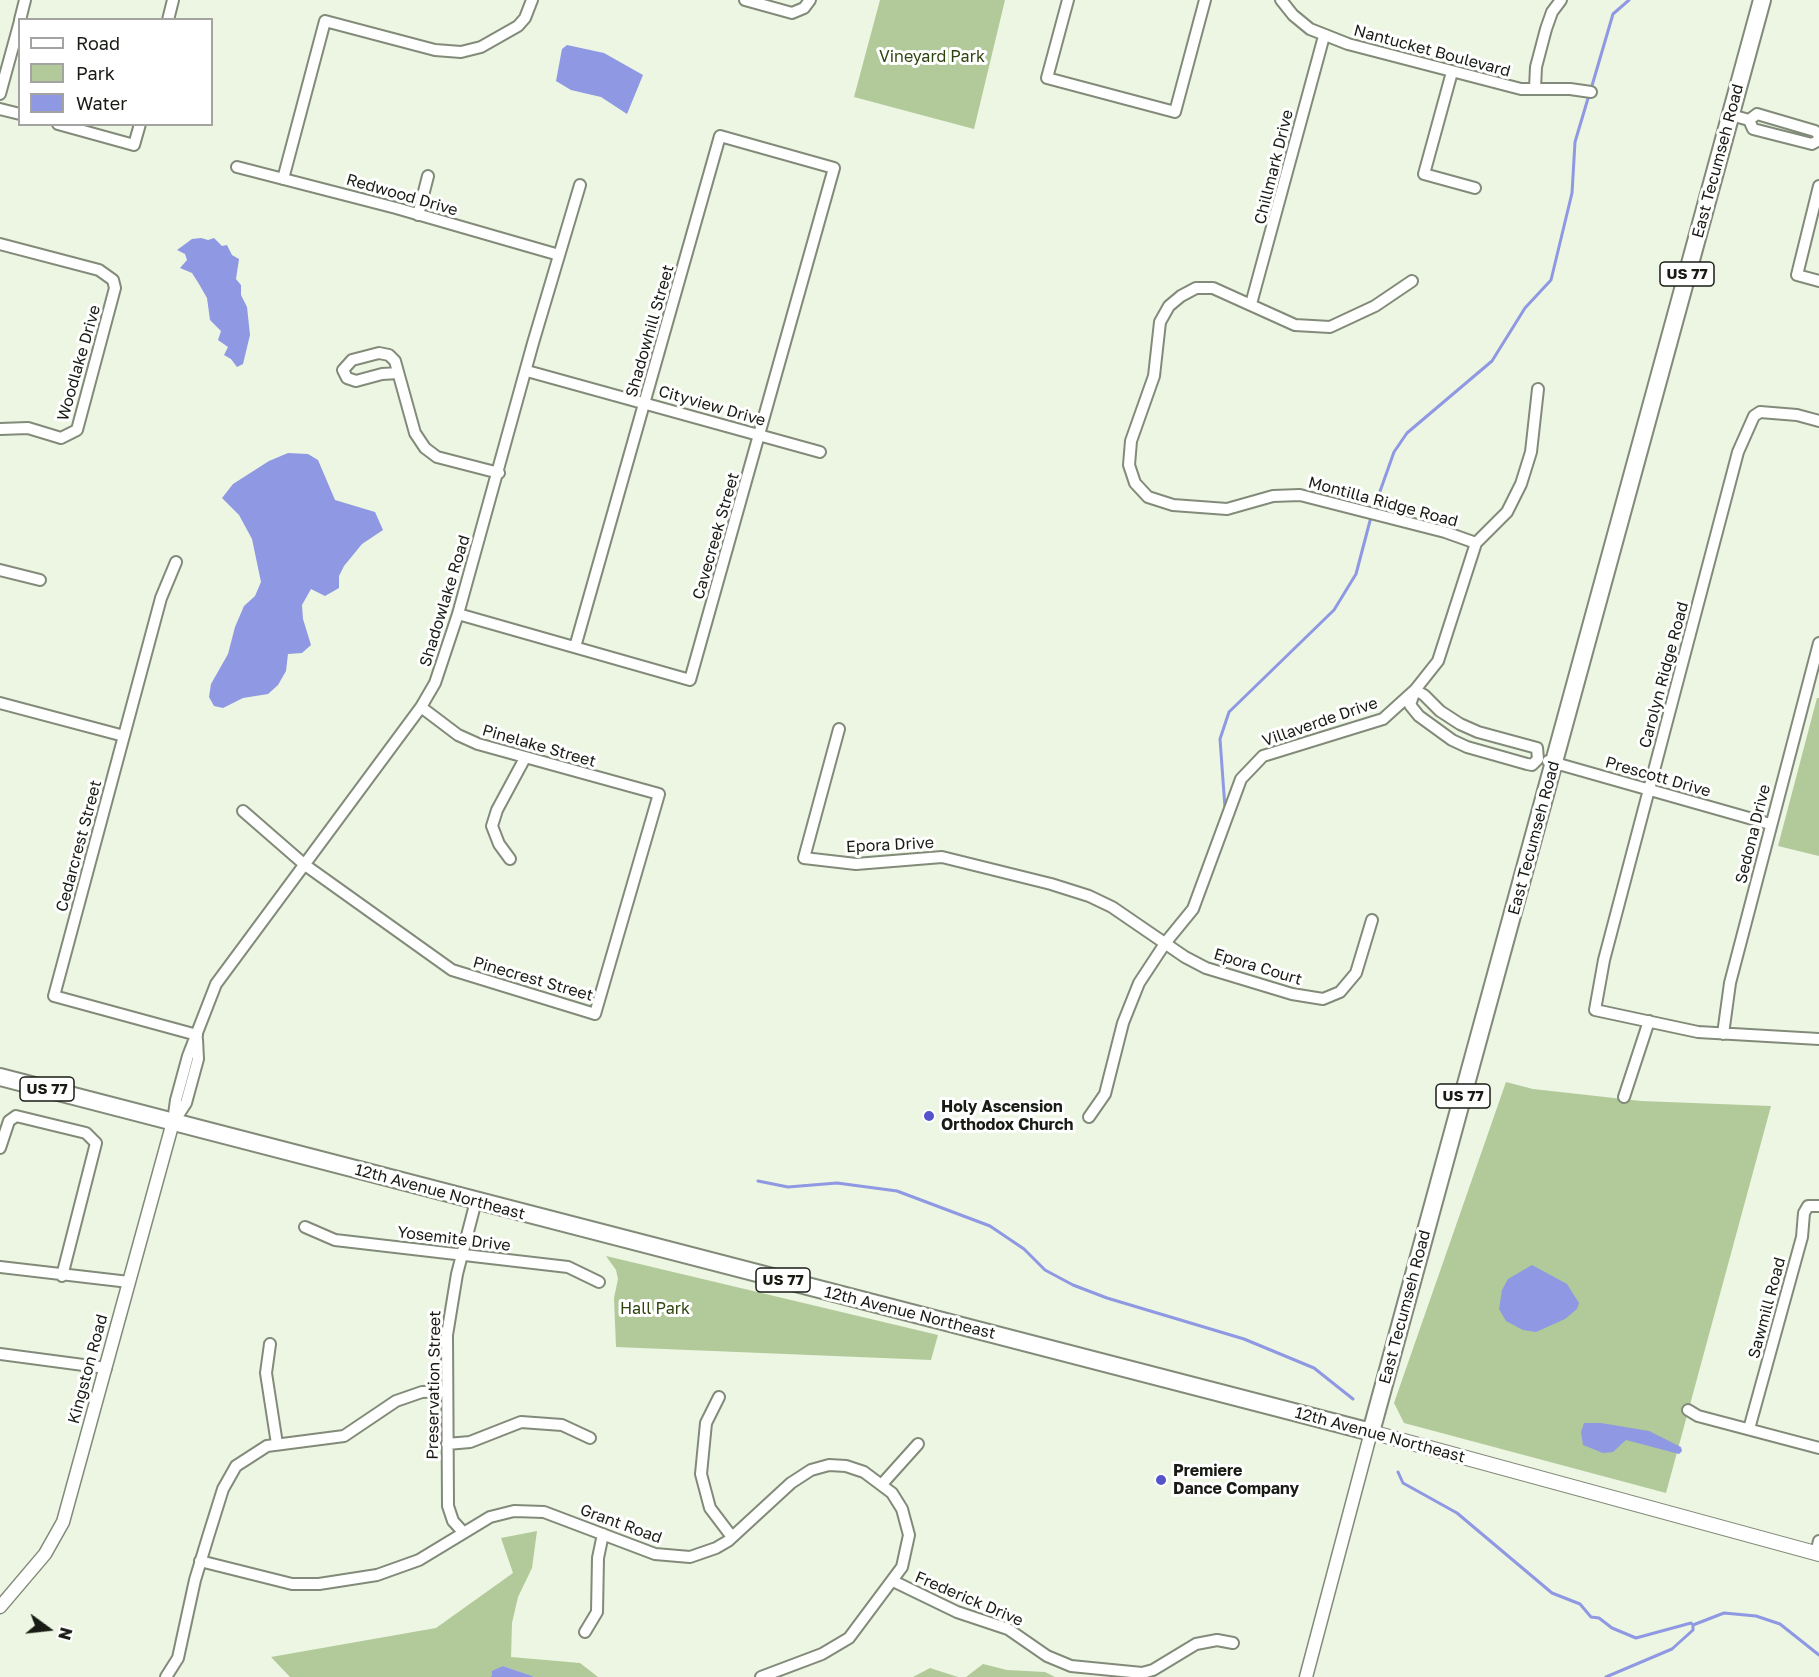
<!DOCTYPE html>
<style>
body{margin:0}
#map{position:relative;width:1819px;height:1677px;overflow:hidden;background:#ecf6e2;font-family:"Golos Text",sans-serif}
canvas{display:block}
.legend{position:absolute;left:18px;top:18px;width:195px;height:108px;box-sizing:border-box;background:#fff;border:2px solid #a3a4a1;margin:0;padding:8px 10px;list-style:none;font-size:18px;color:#191c15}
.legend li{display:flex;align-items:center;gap:12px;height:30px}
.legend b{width:30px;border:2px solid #a3a4a1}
.north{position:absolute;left:18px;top:1599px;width:60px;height:60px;-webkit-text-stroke:4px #fff;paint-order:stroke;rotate:105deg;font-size:16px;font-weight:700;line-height:24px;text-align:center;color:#191c15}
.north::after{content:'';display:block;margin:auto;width:21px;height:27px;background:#191c15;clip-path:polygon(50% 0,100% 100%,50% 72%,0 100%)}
</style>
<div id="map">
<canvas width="1819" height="1677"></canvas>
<ul class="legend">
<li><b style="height:8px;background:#fff"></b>Road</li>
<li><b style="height:16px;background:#b2ca9a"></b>Park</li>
<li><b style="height:16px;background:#8f98e2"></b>Water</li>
</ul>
<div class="north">N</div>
</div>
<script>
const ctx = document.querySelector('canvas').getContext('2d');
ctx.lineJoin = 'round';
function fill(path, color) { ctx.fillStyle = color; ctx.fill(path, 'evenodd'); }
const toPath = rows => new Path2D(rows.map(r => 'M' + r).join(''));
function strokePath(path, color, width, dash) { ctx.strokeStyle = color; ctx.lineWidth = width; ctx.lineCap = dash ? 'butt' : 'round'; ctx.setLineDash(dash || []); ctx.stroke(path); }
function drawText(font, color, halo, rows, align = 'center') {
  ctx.font = font + ' "Golos Text",sans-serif'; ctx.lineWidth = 6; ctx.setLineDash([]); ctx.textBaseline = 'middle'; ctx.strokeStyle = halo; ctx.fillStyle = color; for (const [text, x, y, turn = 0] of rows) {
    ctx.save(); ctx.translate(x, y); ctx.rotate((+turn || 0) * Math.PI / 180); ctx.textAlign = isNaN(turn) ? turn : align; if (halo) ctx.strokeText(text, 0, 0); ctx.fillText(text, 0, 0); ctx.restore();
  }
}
fill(toPath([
 [880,0,1005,0,974,129,854,97],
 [1817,698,1819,698,1819,856,1778,846],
 [1506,1082,1533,1089,1641,1101,1771,1106,1666,1493,1404,1423,1394,1403],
 [606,1256,938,1335,931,1360,616,1347,614,1298,618,1279,616,1270],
 [537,1531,532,1568,518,1597,512,1623,511,1657,580,1663,598,1677,534,1677,503,1666,491,1674,491,1677,290,1677,271,1657,436,1628,513,1573,501,1538],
 [983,1664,1007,1670,1045,1672,1055,1677,966,1677],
 [930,1668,958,1677,913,1677]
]), '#b2ca9a');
fill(toPath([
 [567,45,604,53,643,75,627,114,601,97,571,90,556,81,562,49],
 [201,238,208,240,214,238,222,246,227,245,232,255,239,259,236,279,241,285,241,295,247,307,250,335,243,364,237,367,231,359,224,355,228,347,218,340,221,331,210,320,207,298,199,284,192,273,180,268,187,260,185,254,177,250,192,239],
 [288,453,308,454,318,460,335,500,375,512,383,530,362,544,344,566,339,576,339,588,325,596,311,589,302,605,303,619,311,645,302,653,288,654,286,671,278,685,268,694,243,698,223,708,214,706,209,697,211,684,228,654,235,627,244,606,255,596,261,582,252,539,239,515,222,498,233,484,269,461],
 [1532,1265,1567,1284,1579,1303,1577,1309,1565,1319,1536,1332,1523,1330,1506,1321,1499,1309,1502,1290,1508,1279],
 [1584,1423,1601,1423,1649,1431,1681,1447,1682,1451,1679,1454,1626,1440,1613,1452,1603,1453,1583,1445,1581,1432],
 [503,1666,532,1676,534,1677,491,1677,492,1671]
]), '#8f98e2');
strokePath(toPath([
 [1591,89,1613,14,1629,0],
 [1373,511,1394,452,1407,433,1492,361,1525,308,1551,280,1572,193,1575,142,1589,95],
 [1225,808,1220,739,1229,712,1334,610,1356,574,1371,517],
 [758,1181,788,1187,837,1183,897,1191,990,1226,1024,1249,1045,1270,1073,1285,1107,1298,1244,1339,1314,1368,1353,1399],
 [1398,1472,1403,1483,1457,1513,1552,1593,1580,1604,1591,1617,1599,1618,1612,1628,1636,1638,1691,1623,1693,1625,1724,1613,1756,1616,1780,1624,1819,1655],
 [1606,1677,1672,1649,1693,1630,1693,1625]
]), '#8f98e2', 3);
const minor = toPath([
 [745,0,792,13,804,8,810,0],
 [1068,0,1047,78,1175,112,1205,0],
 [1281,0,1293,15,1310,29,1348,44,1521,89,1570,89,1591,92],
 [20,20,25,0],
 [168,20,173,0],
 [1452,72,1424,174,1475,188],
 [1535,88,1536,67,1546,29,1552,12,1561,0],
 [0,94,20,21],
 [0,109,20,114],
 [1731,115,1749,120,1753,129,1812,144,1819,140],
 [1749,120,1757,114,1815,131,1819,135],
 [58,124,134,145,140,124],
 [237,167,396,208,559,255],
 [283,179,325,21,435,50,461,52,481,47,518,26,525,18,532,0],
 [1819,186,1797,275,1819,281],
 [418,215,428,176],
 [0,244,99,270,113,280,115,288,77,430,61,438,28,428,0,429],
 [1412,281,1375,306,1330,327,1295,325,1213,288,1196,288,1181,296,1169,306,1160,322,1154,376,1131,441,1129,465,1135,483,1148,497,1173,505,1227,509,1273,496,1300,495,1445,532,1476,543],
 [1251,304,1324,36],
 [527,371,820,452],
 [398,373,382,374,356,381,347,378,343,370,352,360,379,353,389,355,395,361,415,433,425,448,437,457,499,473],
 [1819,421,1797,415,1760,412,1754,416,1738,452,1604,960,1595,1010,1698,1032,1819,1039],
 [176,562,161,598,54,996,197,1035],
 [0,570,40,580],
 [458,614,690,680,834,168,720,136,575,647],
 [1415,690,1424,695,1440,711,1460,724,1478,732,1537,748,1538,759,1532,765,1527,764,1467,747,1452,740,1419,716,1410,705,1415,690],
 [0,703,124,736],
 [839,729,804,858,856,864,942,857,1051,884,1089,896,1112,907,1185,957,1206,968,1292,994,1323,999,1340,992,1356,973,1372,920],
 [1548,761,1770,824],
 [243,811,305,865,452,970,595,1014,659,794,478,744,458,735,421,707],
 [510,859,499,844,492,826,497,810,525,758],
 [1723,1034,1730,983,1819,643],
 [1624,1097,1649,1021],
 [1089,1117,1105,1094,1123,1023,1139,983,1166,942,1193,909,1241,779,1263,756,1383,719,1415,690,1438,661,1476,543,1507,512,1521,484,1531,452,1538,389],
 [175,1120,186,1103,198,1059,197,1039],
 [173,1122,176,1100,188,1056,216,984,421,707,435,683,458,614,533,343,580,185],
 [0,1148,9,1121,16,1116,86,1133,96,1143,62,1276],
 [305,1227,335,1240,568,1267,599,1282],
 [0,1267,129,1282],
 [270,1344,266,1373,277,1444],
 [0,1354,106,1368],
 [719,1397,706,1423,701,1474,710,1508,732,1537],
 [1688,1410,1698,1416,1819,1448],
 [1749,1429,1802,1237,1804,1213,1808,1206,1819,1206],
 [447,1444,470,1442,521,1422,562,1425,590,1438],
 [883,1483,918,1444],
 [463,1532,453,1521,448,1506,447,1335,457,1274,476,1201],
 [1816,1553,1819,1541],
 [200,1561,292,1584,319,1584,377,1575,419,1560,490,1517,514,1511,544,1512,655,1554,690,1557,716,1548,728,1541,791,1483,811,1470,829,1465,846,1466,864,1472,892,1493,902,1509,909,1535,902,1567,849,1638,822,1654,761,1677],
 [893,1581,957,1612,1008,1629,1047,1656,1071,1666,1142,1673,1153,1670,1196,1644,1217,1640,1233,1643],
 [585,1632,597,1612,598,1558,603,1534],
 [166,1677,178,1658,195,1580,208,1537,223,1489,236,1466,267,1446,344,1436,396,1401,422,1392,446,1391]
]);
const tertiary = toPath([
 [0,1607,45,1554,63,1522,173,1122],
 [1306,1677,1371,1432]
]);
const secondary = toPath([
 [1371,1432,1819,1554]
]);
const primary = toPath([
 [0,1077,1371,1432,1762,0]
]);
strokePath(minor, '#828b79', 14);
strokePath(tertiary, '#828b79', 15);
strokePath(secondary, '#828b79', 16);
strokePath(primary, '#828b79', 20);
strokePath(minor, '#fff', 10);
strokePath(tertiary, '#fff', 12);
strokePath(secondary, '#fff', 14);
strokePath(primary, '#fff', 16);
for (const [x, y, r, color] of [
 [929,1116,6,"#5354cb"],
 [1161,1480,6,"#5354cb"]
]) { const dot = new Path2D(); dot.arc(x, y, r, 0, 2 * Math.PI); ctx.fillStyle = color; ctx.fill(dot); strokePath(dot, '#fff', 2); }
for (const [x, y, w] of [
 [1687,274,54],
 [47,1089,54],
 [1463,1096,54],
 [783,1280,54]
]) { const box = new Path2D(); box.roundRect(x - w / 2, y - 12, w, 24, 4.5); ctx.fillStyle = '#fff'; ctx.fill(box); strokePath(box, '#191c15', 1.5); }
drawText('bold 15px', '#191c15', null, [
 ["US 77",1687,274],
 ["US 77",47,1089],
 ["US 77",1463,1096],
 ["US 77",783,1280]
]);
drawText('16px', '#191c15', '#fff', [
 ["Nantucket Boulevard",1432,51,15],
 ["East Tecumseh Road",1718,161,-75],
 ["Chillmark Drive",1274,167,-76],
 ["Redwood Drive",402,195,16],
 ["Shadowhill Street",650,331,-74],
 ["Woodlake Drive",79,363,-74],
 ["Cityview Drive",712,406,16],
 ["Montilla Ridge Road",1383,502,15],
 ["Cavecreek Street",716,536,-74],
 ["Shadowlake Road",445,601,-73],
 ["Carolyn Ridge Road",1664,675,-75],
 ["Villaverde Drive",1320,722,-19],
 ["Pinelake Street",539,746,16],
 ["Prescott Drive",1658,777,16],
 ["Sedona Drive",1753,834,-76],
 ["East Tecumseh Road",1534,838,-75],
 ["Epora Drive",890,845,-3],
 ["Cedarcrest Street",79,846,-75],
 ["Epora Court",1258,967,17],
 ["Pinecrest Street",533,979,16],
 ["12th Avenue Northeast",440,1192,15],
 ["Yosemite Drive",454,1239,7],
 ["East Tecumseh Road",1405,1307,-75],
 ["Sawmill Road",1767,1308,-75],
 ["12th Avenue Northeast",910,1313,14],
 ["Kingston Road",88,1369,-75],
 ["Preservation Street",434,1385,-89],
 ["12th Avenue Northeast",1380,1435,15],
 ["Grant Road",621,1524,20],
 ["Frederick Drive",969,1599,23]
]);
drawText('16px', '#2e440e', '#fff', [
 ["Vineyard Park",932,57],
 ["Hall Park",655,1309]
]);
drawText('bold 16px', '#191c15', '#fff', [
 ["Holy Ascension",941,1107],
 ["Orthodox Church",941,1125],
 ["Premiere",1173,1471],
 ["Dance Company",1173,1489]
], 'left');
</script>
